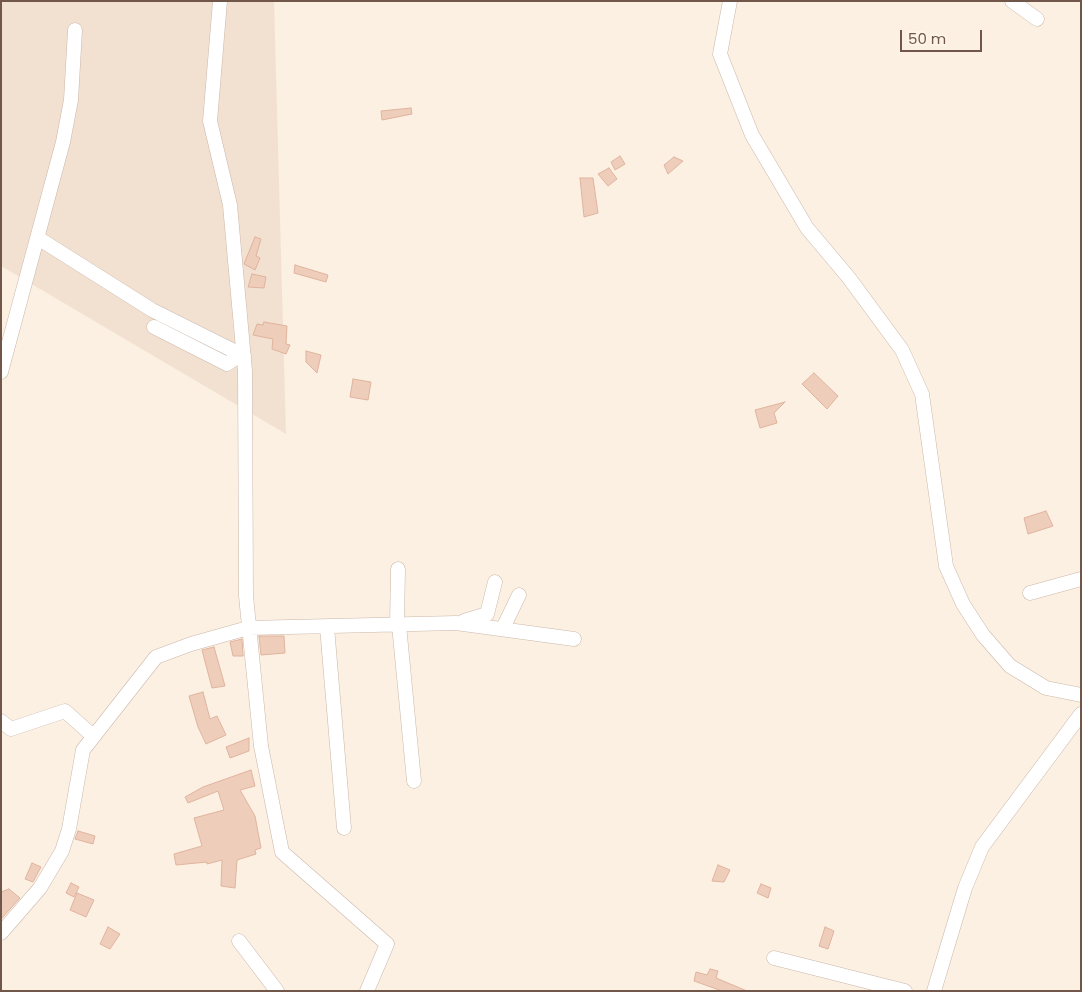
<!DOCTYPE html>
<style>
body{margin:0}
#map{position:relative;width:1082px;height:992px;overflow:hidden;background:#fbf0e2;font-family:Poppins,sans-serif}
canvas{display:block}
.frame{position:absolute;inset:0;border:2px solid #71564a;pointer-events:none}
.scale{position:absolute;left:900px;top:30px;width:82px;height:22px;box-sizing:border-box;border:2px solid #71564a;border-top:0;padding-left:6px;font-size:15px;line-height:18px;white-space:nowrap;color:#71564a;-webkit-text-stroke:4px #fef4e8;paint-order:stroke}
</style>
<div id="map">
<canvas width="1082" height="992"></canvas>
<div class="frame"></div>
<div class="scale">50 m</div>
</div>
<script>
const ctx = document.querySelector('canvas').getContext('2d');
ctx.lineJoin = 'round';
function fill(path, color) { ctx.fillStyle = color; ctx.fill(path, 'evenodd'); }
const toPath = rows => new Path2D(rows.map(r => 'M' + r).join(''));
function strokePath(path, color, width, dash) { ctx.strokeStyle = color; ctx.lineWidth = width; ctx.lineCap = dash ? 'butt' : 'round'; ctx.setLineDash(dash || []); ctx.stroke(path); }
fill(toPath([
 [1,1,274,1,286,434,1,266]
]), '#f2e1d1');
const building = toPath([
 [411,108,412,114,382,120,381,111,411,108],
 [620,156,625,164,615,170,611,162,620,156],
 [674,157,683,161,668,174,664,165,674,157],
 [609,168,617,179,608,186,598,174,609,168],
 [580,178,593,178,598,213,584,217,580,178],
 [255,237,261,239,256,256,260,258,255,270,244,264,255,237],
 [295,265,328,275,326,282,294,273,295,265],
 [252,274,266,277,264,288,248,287,252,274],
 [264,322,287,326,286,344,290,345,286,354,272,349,273,339,253,335,257,324,263,325,264,322],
 [306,351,321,355,317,373,306,362,306,351],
 [814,373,838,396,827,409,802,384,814,373],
 [353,379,371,382,368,400,350,397,353,379],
 [785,402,774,413,777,423,760,428,755,410,785,402],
 [1046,511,1053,526,1028,534,1024,518,1046,511],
 [259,636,284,636,285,653,261,655,259,636],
 [242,639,243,656,233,656,230,642,242,639],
 [214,647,225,686,212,688,202,650,214,647],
 [203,692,210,719,217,716,226,735,206,744,198,727,189,696,203,692],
 [249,738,249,751,230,758,226,747,249,738],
 [251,770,255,786,240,790,255,816,261,848,255,850,256,854,237,860,235,888,221,886,222,860,207,864,207,862,176,865,174,854,202,846,194,818,224,810,218,791,188,803,185,797,203,787,251,770],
 [78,831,95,836,93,844,75,839,78,831],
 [32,863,41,867,33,882,25,879,32,863],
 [718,865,730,870,724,882,712,881,718,865],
 [71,883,79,887,74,897,66,893,71,883],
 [761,884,771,888,768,898,757,893,761,884],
 [9,889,20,898,1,919,1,892,9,889],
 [77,893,94,900,86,917,70,910,77,893],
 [108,927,120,934,110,949,100,944,108,927],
 [825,927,834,931,828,949,819,946,825,927],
 [710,969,718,971,716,978,747,991,722,991,694,981,696,972,707,975,710,969]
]);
fill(building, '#efcdbb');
strokePath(building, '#e0b39d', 1);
const minor = toPath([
 [220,1,210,121,230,205,245,371,246,596,261,746,282,852,387,944,367,991],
 [730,1,720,54,752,135,807,228,849,278,902,350,922,394,946,566,963,604,983,635,1010,666,1046,688,1081,695],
 [1012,1,1037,19],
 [38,238,152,310,244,356],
 [154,327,227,364,234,359,237,353],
 [1,372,63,142,71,100,75,30],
 [1030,593,1081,579],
 [464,621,487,614,495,582],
 [397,625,398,569],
 [399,625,414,781],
 [327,627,344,828],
 [503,628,519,595],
 [1,721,11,729,65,711,93,736],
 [1,933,40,888,62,851,69,829,83,750,156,657,191,644,248,628,456,623,574,639],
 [239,941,277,991],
 [774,958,905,991],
 [934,991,965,888,982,847,1081,714]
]);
strokePath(minor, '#cbb7aa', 15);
strokePath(minor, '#fff', 14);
</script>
